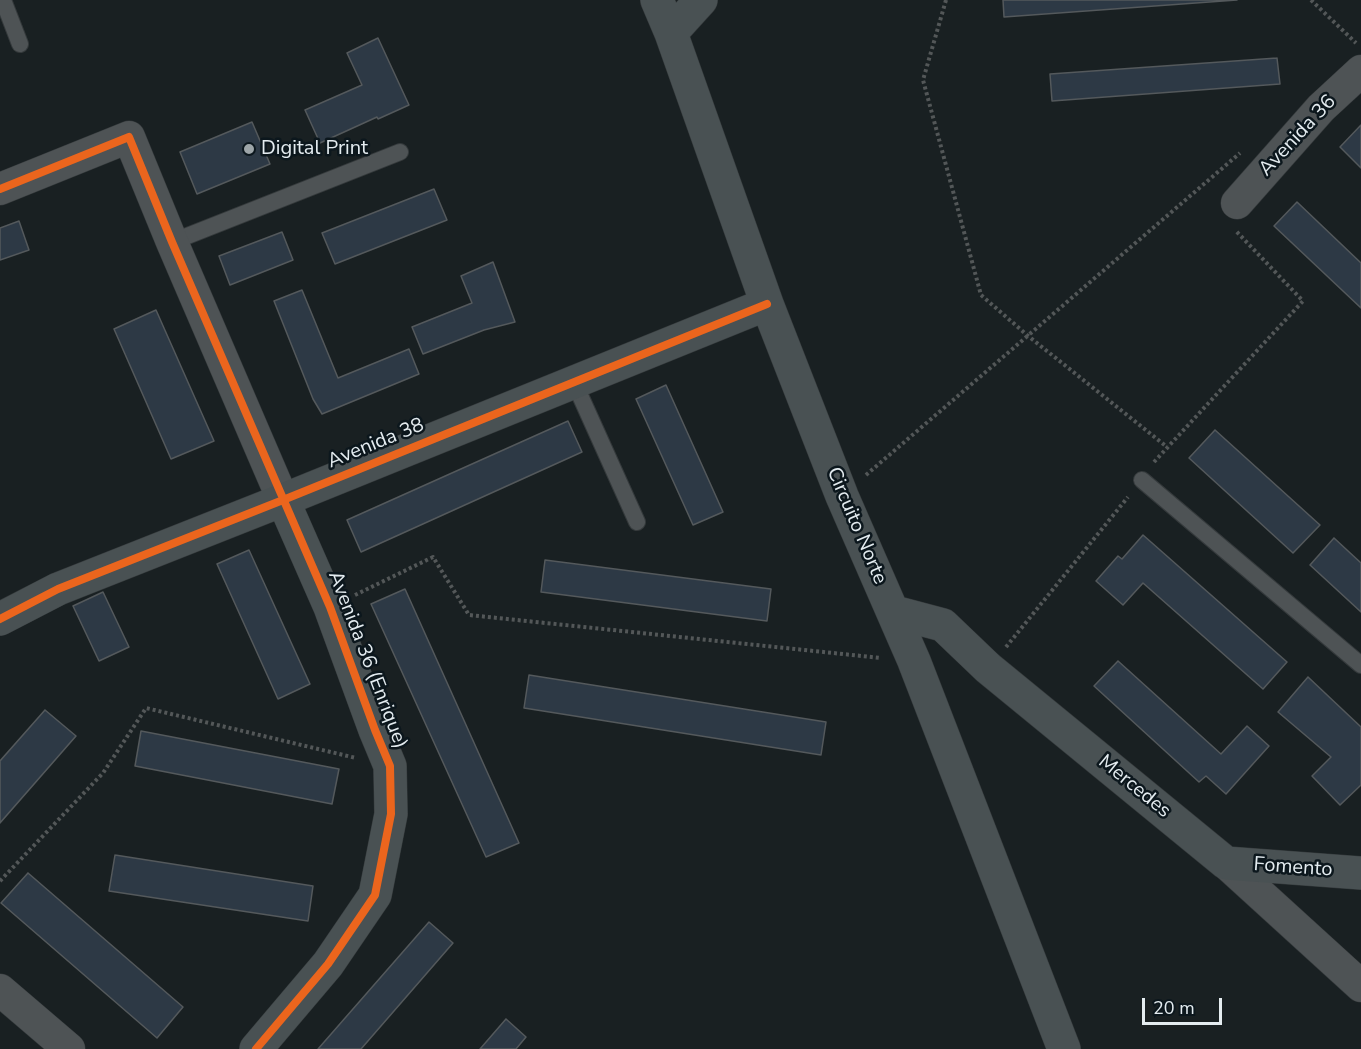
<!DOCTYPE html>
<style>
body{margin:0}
#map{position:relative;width:1361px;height:1049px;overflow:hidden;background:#192022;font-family:"Nunito Sans",sans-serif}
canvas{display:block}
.scale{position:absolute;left:1142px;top:998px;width:80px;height:27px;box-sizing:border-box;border:3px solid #e4ecf0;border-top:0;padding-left:8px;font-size:18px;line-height:21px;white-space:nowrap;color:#e4ecf0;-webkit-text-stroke:4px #0c171d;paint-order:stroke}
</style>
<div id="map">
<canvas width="1361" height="1049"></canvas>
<div class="scale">20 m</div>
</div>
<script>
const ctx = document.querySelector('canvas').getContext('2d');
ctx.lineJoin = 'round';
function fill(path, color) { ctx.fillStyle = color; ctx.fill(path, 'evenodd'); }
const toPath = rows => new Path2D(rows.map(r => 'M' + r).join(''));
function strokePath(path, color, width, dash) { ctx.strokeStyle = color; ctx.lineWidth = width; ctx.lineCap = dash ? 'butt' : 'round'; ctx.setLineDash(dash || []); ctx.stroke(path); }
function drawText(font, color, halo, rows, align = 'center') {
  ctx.font = font + ' "Nunito Sans",sans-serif'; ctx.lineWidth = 5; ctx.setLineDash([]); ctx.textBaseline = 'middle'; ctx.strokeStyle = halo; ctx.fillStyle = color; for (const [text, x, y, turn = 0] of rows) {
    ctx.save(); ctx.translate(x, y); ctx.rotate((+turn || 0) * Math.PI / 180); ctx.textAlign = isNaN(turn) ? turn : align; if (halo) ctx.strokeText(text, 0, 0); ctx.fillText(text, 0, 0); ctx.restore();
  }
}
const building = toPath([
 [1003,0,1237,0,1004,17,1003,0],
 [378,38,409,105,378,119,377,117,320,143,305,110,362,85,347,53,378,38],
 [1277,58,1280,84,1052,101,1050,74,1277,58],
 [252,122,270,164,197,194,180,152,252,122],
 [1361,125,1361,168,1340,147,1361,125],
 [434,189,447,220,335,264,322,233,434,189],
 [1297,202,1361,263,1361,308,1274,226,1297,202],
 [19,221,29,250,0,260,0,228,19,221],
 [282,232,293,260,230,285,219,256,282,232],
 [493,262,515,322,484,330,423,354,412,327,472,303,461,276,493,262],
 [302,290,338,378,409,349,419,374,322,414,313,399,274,301,302,290],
 [156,310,214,441,171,459,114,329,156,310],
 [666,385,723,512,693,525,636,399,666,385],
 [568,421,582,452,361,552,347,520,568,421],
 [1215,430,1320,525,1293,553,1189,458,1215,430],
 [1143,535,1287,662,1263,689,1143,583,1123,605,1096,581,1118,556,1122,559,1143,535],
 [1334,538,1361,563,1361,612,1310,565,1334,538],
 [249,550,310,684,278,699,217,564,249,550],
 [545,560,771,589,767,621,541,592,545,560],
 [405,589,519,843,486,857,371,604,405,589],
 [103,592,129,647,99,661,73,606,103,592],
 [1118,661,1221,754,1247,726,1269,746,1226,794,1206,776,1199,782,1094,686,1118,661],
 [529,675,826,722,821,755,524,708,529,675],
 [1308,677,1361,727,1361,785,1340,805,1312,776,1331,757,1278,712,1308,677],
 [45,710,76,736,0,823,0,761,45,710],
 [141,731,339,769,332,804,135,766,141,731],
 [115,855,313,886,308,921,109,891,115,855],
 [28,873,183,1007,157,1038,1,903,28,873],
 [429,922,453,943,361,1049,318,1049,429,922],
 [506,1019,526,1037,516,1049,480,1049,506,1019]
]);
fill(building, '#2d3945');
strokePath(building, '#54595c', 1.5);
const lane = toPath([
 [3,0,20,44],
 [172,242,400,152],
 [574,382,637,522],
 [1142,480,1361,665]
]);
const street = toPath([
 [0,189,129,137,172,242,283,500],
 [1237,203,1321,108,1361,71],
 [1226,863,1361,986],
 [0,990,69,1049]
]);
const secondary = toPath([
 [657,0,671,33,767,304,842,496,914,661,1064,1049],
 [671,33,701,0],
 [894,612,943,625,988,668,1226,863,1361,873],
 [0,619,58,589,283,500,767,304],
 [256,1049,328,964,375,895,391,814,390,766,375,730,330,607,283,500]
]);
strokePath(lane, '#353a3c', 18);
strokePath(street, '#353a3c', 33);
strokePath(secondary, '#353a3c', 34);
strokePath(toPath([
 [946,0,923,80,981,295,1027,335,1167,447],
 [1311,0,1356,43],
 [1154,462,1303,301,1236,231],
 [866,475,1240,153],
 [355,595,433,557,469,615,881,658],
 [1006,647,1128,497],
 [0,881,103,773,146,708,356,758]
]), '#535758', 4, [3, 3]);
strokePath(lane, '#4e5355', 16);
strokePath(street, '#4e5355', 32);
strokePath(secondary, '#495153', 33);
strokePath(toPath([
 [0,189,129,137,172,242,330,607,375,730,390,766,391,814,375,895,328,964,256,1049],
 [0,619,58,589,283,500,767,304]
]), '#eb651d', 8);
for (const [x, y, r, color] of [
 [249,149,6,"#9da5a8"]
]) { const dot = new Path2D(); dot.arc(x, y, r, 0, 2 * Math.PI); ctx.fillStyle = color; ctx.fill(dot); strokePath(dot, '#0c171d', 2); }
drawText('20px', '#e4ecf0', '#0c171d', [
 ["Avenida 36",1298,136,-47],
 ["Avenida 38",376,444,-22],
 ["Circuito Norte",856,526,67],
 ["Avenida 36 (Enrique)",367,660,69],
 ["Mercedes",1134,787,39],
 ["Fomento",1293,868,4]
]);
drawText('20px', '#e4ecf0', '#0c171d', [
 ["Digital Print",261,149]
], 'left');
</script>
